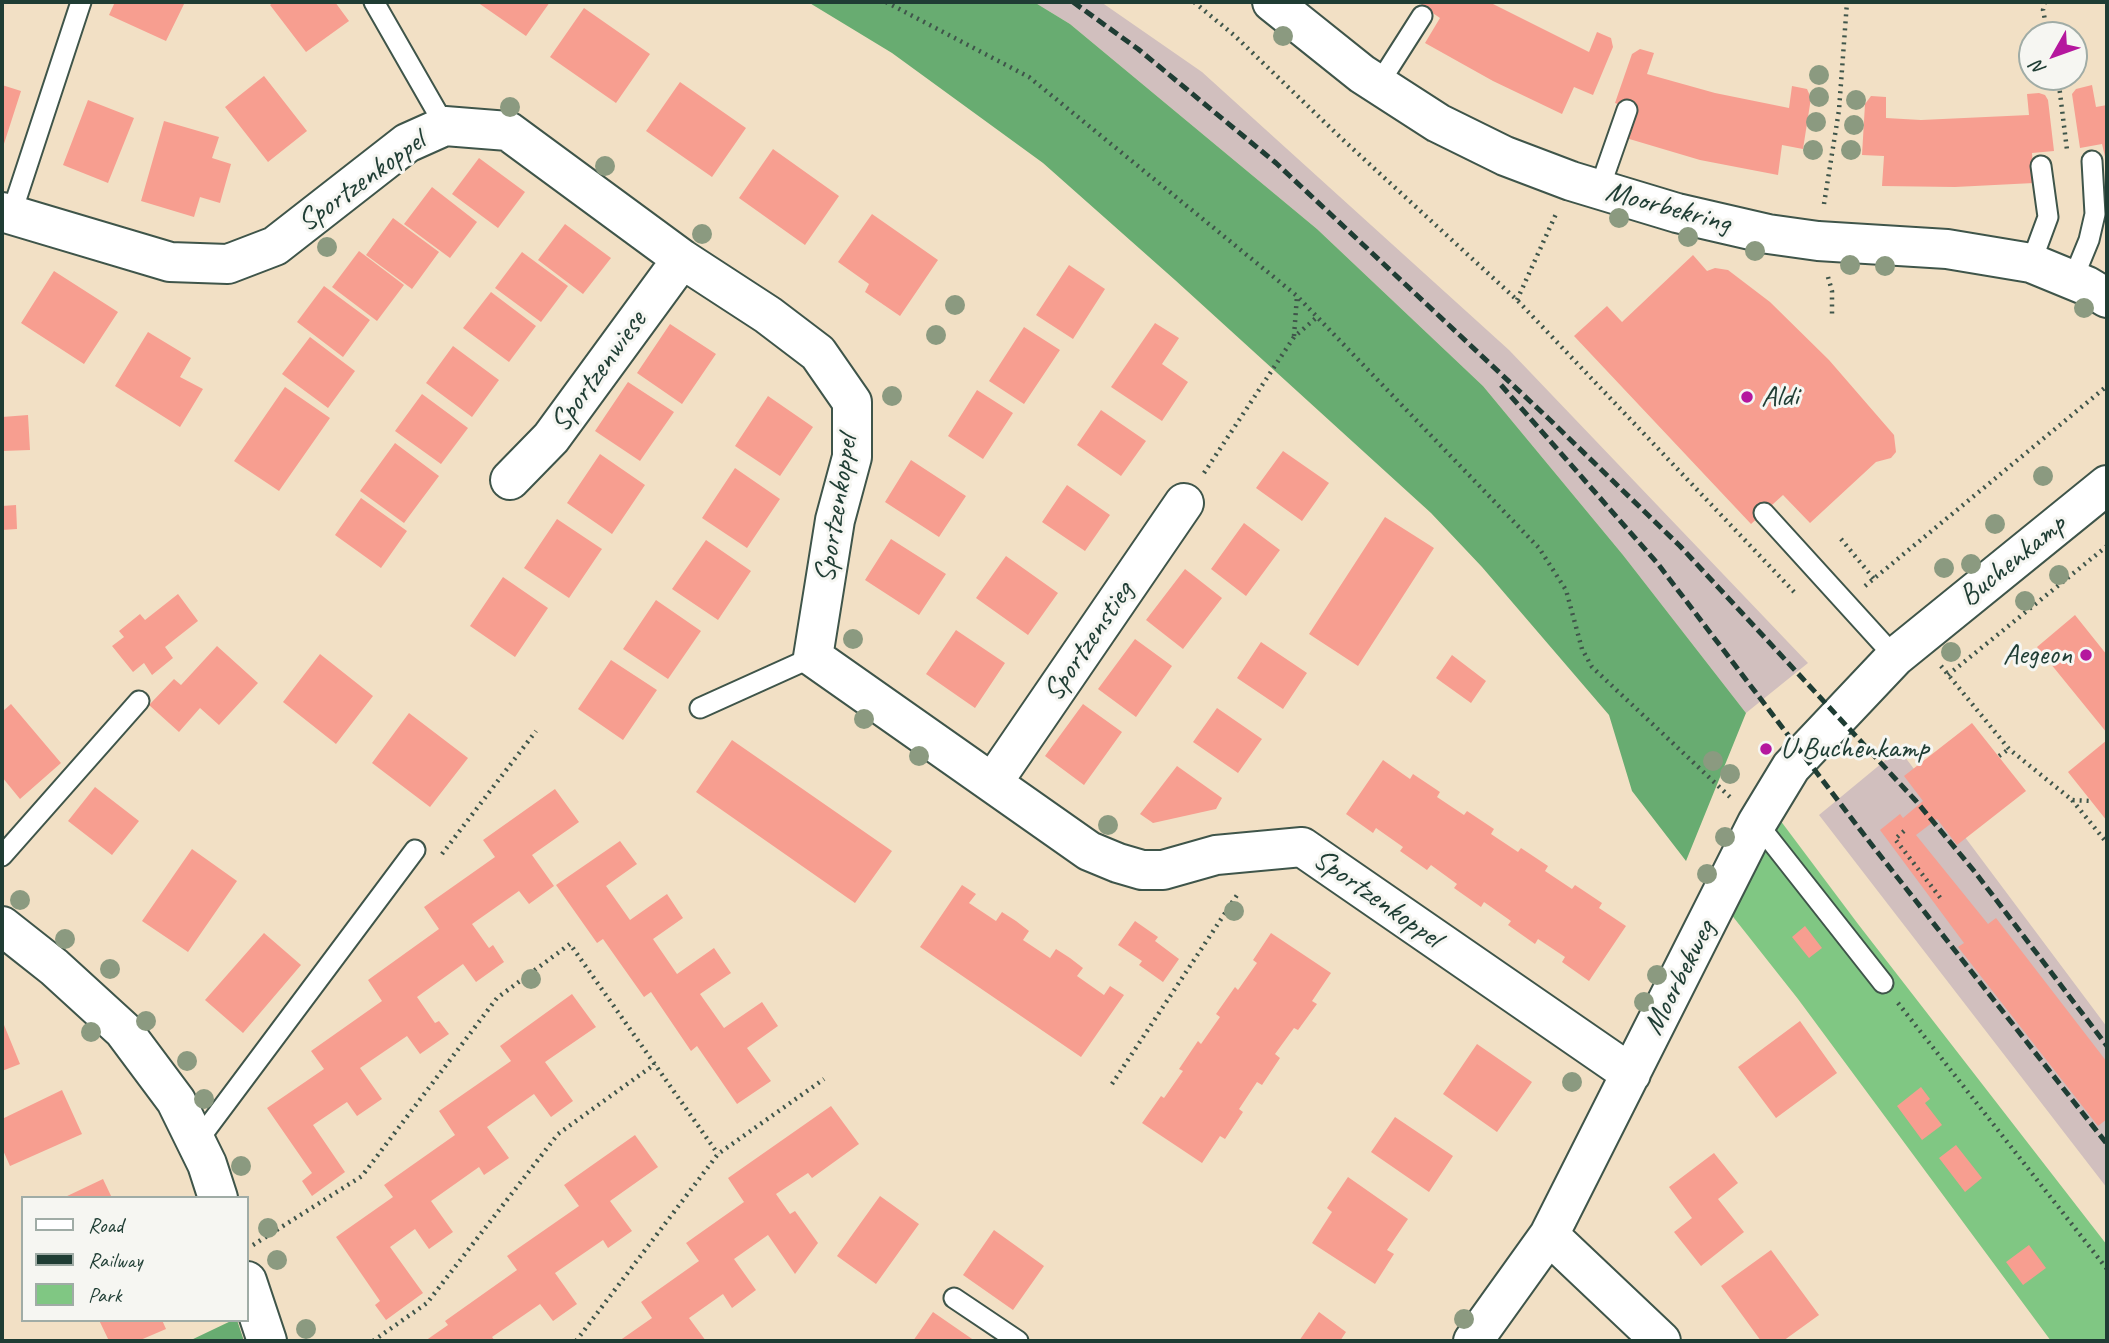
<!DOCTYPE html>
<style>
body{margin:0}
#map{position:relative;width:2109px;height:1343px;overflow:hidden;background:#f2e0c5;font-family:Caveat,sans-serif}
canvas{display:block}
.frame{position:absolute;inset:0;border:4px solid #1f3d34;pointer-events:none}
.legend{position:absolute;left:21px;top:1196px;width:228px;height:126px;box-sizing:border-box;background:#f6f6f2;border:2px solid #a0aca6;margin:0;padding:9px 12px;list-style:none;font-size:21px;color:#1f3d34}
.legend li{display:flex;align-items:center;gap:14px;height:35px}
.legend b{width:35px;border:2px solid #a0aca6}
.north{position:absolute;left:2018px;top:21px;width:70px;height:70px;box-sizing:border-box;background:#f6f6f2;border:2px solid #a0aca6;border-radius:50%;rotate:230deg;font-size:19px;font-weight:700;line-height:28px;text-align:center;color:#1f3d34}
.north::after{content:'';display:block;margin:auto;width:24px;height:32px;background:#b5179e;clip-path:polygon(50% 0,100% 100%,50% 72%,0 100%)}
</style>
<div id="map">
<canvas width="2109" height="1343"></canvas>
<div class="frame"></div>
<ul class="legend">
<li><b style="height:9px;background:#fff"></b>Road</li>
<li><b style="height:9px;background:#1f3d34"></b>Railway</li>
<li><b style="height:19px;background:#80c783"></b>Park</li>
</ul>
<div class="north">N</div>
</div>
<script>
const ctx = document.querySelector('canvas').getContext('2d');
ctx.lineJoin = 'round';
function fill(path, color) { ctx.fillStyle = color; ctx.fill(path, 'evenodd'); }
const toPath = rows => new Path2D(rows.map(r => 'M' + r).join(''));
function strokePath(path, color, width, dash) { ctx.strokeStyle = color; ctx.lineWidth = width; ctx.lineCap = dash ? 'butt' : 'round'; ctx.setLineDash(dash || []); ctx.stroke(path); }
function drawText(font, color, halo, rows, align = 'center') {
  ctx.font = font + ' Caveat,sans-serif'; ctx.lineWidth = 6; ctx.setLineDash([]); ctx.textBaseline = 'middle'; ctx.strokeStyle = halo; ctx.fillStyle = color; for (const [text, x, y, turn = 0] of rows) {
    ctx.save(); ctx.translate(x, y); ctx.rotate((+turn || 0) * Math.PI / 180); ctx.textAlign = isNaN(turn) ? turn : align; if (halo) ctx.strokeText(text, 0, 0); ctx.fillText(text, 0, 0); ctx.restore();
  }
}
fill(toPath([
 [1034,2,1101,2,1202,72,1509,350,1808,663,1746,713,1623,555,1483,386,1317,229,1070,24],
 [1899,749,2107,1027,2107,1188,1819,815]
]), '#d1bfbe');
fill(toPath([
 [1768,804,1858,924,2107,1245,2107,1341,2051,1341,1798,999,1719,899]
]), '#80c783');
fill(toPath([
 [808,2,1034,2,1070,24,1317,229,1483,386,1623,555,1746,713,1686,861,1632,791,1609,715,1482,567,1431,513,1175,280,1043,163,892,53],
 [233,1320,237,1320,244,1341,189,1341]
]), '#68ac71');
fill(toPath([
 [115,2,185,2,166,41,109,15],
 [274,2,335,2,349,21,306,52,270,5],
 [477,2,550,2,526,36],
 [1423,2,1489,2,1589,52,1597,32,1611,38,1613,47,1593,95,1574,87,1562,114,1493,81,1425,43,1440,18,1421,5],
 [584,8,650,54,616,103,550,57],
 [1640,49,1654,53,1647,74,1715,93,1789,108,1792,86,1807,89,1811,98,1803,149,1782,145,1778,175,1700,160,1626,138,1635,110,1615,103,1632,54],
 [264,76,307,131,268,162,225,107],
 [680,82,746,128,712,177,646,131],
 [2,85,21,91,2,150],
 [2092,85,2096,107,2107,105,2107,165,2102,144,2080,148,2072,94,2076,89],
 [2039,93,2045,95,2048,100,2054,151,2032,153,2034,183,1955,187,1882,186,1884,156,1862,155,1865,104,1871,96,1886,97,1886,118,1921,120,2029,115,2027,94],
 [88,100,134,118,108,183,63,165],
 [164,121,219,137,212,158,231,164,220,203,200,197,194,217,141,201],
 [773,149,839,196,805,245,739,198],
 [479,158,525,192,498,228,452,194],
 [432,187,477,222,450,258,404,224],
 [872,214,938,260,900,316,865,292,869,284,838,262],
 [393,218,439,252,412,289,366,255],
 [565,224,611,258,583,294,538,260],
 [359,251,404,285,377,321,332,287],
 [522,252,568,286,541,322,495,288],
 [1693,255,1707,271,1715,268,1728,270,1770,302,1829,360,1894,435,1896,452,1891,458,1876,462,1810,523,1783,495,1751,524,1574,336,1607,306,1622,322],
 [1069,265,1105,289,1073,339,1036,315],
 [54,271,118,312,84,364,21,323],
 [324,286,370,320,343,357,297,322],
 [491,292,536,326,509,362,463,328],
 [1155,323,1179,338,1162,364,1188,382,1162,421,1111,387],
 [670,324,716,354,682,404,637,373],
 [1024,327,1060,350,1024,404,989,381],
 [148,332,191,358,180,377,203,389,180,427,115,386],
 [310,337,355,371,328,408,282,374],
 [453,346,499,380,472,417,426,383],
 [628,382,674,412,640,461,595,431],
 [285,387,330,418,279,491,234,461],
 [977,390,1013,413,983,459,948,436],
 [422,394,468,428,441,464,395,431],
 [768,396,813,427,780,476,735,446],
 [1101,410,1146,441,1121,476,1077,445],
 [28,415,30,450,2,451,2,417],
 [395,443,439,476,404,523,360,491],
 [1283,451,1329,483,1302,521,1256,488],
 [600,454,645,485,612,534,567,503],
 [911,460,966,496,939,537,885,502],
 [735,468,780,499,747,548,702,518],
 [1067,485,1110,515,1085,551,1042,522],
 [361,498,407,531,381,568,335,535],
 [16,505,17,529,2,530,2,506],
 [1385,517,1434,548,1358,666,1309,634],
 [557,519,602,549,569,598,524,568],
 [1244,523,1280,550,1246,596,1211,569],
 [891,539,946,574,919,615,865,580],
 [706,540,751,571,718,620,672,589],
 [1006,556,1058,593,1028,635,976,598],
 [1185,569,1222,598,1183,649,1146,620],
 [503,577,548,608,515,657,470,626],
 [178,594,198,621,165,647,173,658,152,675,144,663,133,672,112,646,124,637,119,631,140,614,145,620],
 [656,600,701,631,668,679,623,649],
 [2075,615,2107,655,2107,733,2037,647],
 [956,630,1005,663,975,708,926,674],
 [1135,639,1172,666,1136,717,1098,689],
 [1261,642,1307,673,1283,709,1237,678],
 [217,646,258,683,219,725,200,708,179,732,149,705,174,679,181,685],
 [320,654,373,696,336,744,283,702],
 [1452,655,1486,681,1471,703,1436,678],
 [611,660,657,690,623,740,578,709],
 [11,704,61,763,20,799,2,777,2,712],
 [1083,704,1122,732,1084,785,1045,756],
 [1217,708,1262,739,1238,773,1193,742],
 [409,713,468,758,430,807,372,763],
 [1972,723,2026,791,1957,845,1937,819,1916,835,1988,924,1996,918,2107,1062,2107,1119,2098,1126,1958,947,1964,943,1880,830,1900,814,1903,818,1923,801,1904,776],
 [732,740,892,851,855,903,696,792],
 [2107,740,2107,821,2068,772],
 [1383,760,1410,779,1413,774,1440,792,1437,797,1464,815,1467,811,1494,829,1491,834,1518,852,1521,848,1548,866,1545,871,1572,889,1575,885,1602,903,1599,908,1626,926,1589,981,1562,962,1565,957,1538,939,1535,944,1508,925,1511,921,1484,902,1481,907,1454,888,1457,884,1431,865,1427,870,1400,851,1403,847,1376,828,1373,833,1346,814],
 [1177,766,1222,798,1216,809,1153,823,1140,814],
 [95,787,139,821,112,855,68,821],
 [555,789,579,822,532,855,554,886,529,904,519,891,472,924,489,948,493,945,504,962,476,982,463,964,417,997,435,1023,439,1021,449,1034,420,1054,407,1036,360,1068,382,1099,357,1116,347,1102,313,1125,345,1172,312,1196,302,1181,312,1173,267,1108,324,1069,311,1051,382,1001,368,980,439,929,424,907,495,857,483,840],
 [620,841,637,864,606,886,630,920,667,894,683,918,653,939,677,974,714,948,731,973,700,994,724,1028,762,1002,778,1026,747,1048,771,1081,737,1104,697,1046,691,1051,651,992,644,997,603,939,597,943,556,885],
 [192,849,237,881,188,952,142,921],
 [962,885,976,894,969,903,996,921,1002,912,1016,921,1029,931,1023,940,1050,958,1056,949,1070,958,1083,968,1077,976,1104,995,1110,986,1124,995,1081,1057,920,947],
 [1135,921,1158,937,1155,941,1179,959,1163,982,1139,965,1142,961,1118,945],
 [1805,926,1822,948,1809,958,1792,937],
 [264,933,301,965,243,1033,205,1000],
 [1271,933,1331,973,1312,1001,1317,1004,1298,1030,1294,1028,1275,1054,1280,1058,1262,1085,1257,1082,1239,1109,1243,1112,1225,1139,1220,1136,1202,1163,1142,1123,1161,1096,1164,1098,1183,1071,1179,1069,1198,1041,1201,1044,1220,1017,1216,1014,1235,987,1238,990,1257,963,1253,960],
 [572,994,596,1027,545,1062,573,1101,551,1117,534,1094,487,1127,509,1158,484,1175,479,1167,431,1201,453,1232,429,1249,415,1229,390,1247,423,1293,386,1320,375,1305,380,1301,336,1237,393,1197,384,1185,455,1135,439,1111,511,1061,500,1046],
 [2,1020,20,1064,2,1071],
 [1800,1021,1837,1073,1776,1118,1738,1067],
 [1477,1044,1532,1082,1497,1132,1443,1094],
 [1921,1087,1930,1099,1925,1103,1942,1125,1922,1140,1897,1106],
 [62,1090,82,1134,10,1166,2,1148,2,1119],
 [831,1106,859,1144,812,1178,808,1173,776,1194,790,1214,795,1211,818,1243,795,1274,768,1235,734,1259,756,1290,732,1308,723,1294,689,1318,706,1341,619,1341,652,1318,641,1302,699,1261,686,1243,744,1202,728,1178],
 [1395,1117,1453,1156,1429,1192,1371,1152],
 [635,1135,658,1167,610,1201,632,1231,608,1248,603,1240,555,1273,577,1304,553,1321,540,1304,492,1337,495,1341,425,1341,448,1325,445,1321,517,1270,507,1256,579,1206,564,1185],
 [1956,1145,1982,1178,1965,1192,1939,1158],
 [1714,1153,1738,1183,1718,1199,1744,1232,1701,1266,1674,1232,1692,1218,1669,1187],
 [1348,1177,1408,1219,1387,1250,1394,1254,1375,1284,1312,1243,1332,1212,1327,1208],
 [103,1179,112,1198,63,1198],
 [880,1196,919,1224,876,1284,837,1256],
 [994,1230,1044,1266,1013,1310,963,1275],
 [2029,1245,2046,1268,2023,1285,2006,1262],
 [1771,1250,1819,1315,1783,1341,1761,1341,1721,1286],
 [933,1312,975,1341,913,1341],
 [1319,1312,1346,1332,1340,1341,1299,1341],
 [99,1320,162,1320,166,1329,138,1341,109,1341]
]), '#f79e90');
const lane = toPath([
 [374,2,445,126],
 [1378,85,1422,16],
 [1599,190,1627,110],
 [11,215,81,2],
 [2031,263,2048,217,2041,166],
 [2073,279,2089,240,2095,214,2092,161],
 [1764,513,1895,657],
 [700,708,813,657],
 [1757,823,1883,983],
 [2,856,139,701],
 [196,1143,415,850],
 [954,1298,1018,1341]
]);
const street = toPath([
 [1272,2,1362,74,1438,123,1505,156,1571,181,1677,213,1768,234,1818,241,1947,249,2031,263,2087,286,2107,298],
 [2,212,170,262,228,264,275,246,407,143,445,126,508,131,682,259,768,315,818,353,852,402,852,457,835,520,813,657,1089,851,1118,863,1142,870,1163,870,1216,855,1302,847,1631,1074],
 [510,480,551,438,682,259],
 [993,782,1184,503],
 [2,926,54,967,123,1030,176,1101,207,1164,218,1198],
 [1549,1235,1661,1341],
 [247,1281,267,1341],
 [1473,1341,1549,1235,1757,823,1791,767,1895,657,2107,485]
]);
strokePath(lane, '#3f554a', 23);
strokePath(street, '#3f554a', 42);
strokePath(toPath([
 [886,2,1029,77,1297,296,1539,548,1566,590,1582,649,1592,667,1731,798],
 [1194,2,1235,36,1340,137,1517,300,1797,595],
 [2045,2,2043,10,2048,35],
 [2058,77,2067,150],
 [1824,204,1839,110,1847,2],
 [1828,277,1832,291,1832,315],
 [1517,300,1556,214],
 [1294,336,1297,296],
 [1204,473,1294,337,1316,318],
 [1841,539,1874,579],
 [1865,586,2107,386],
 [1941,666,2009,749,2072,800,2091,801],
 [1948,675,2107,546],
 [1999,756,2009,749],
 [2072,800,2107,843],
 [1904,831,1895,839,1942,900],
 [442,854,536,731],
 [1898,1003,2107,1269],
 [1112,1084,1239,892],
 [253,1245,362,1176,497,998,570,944,718,1154],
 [373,1341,427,1303,558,1134,655,1064],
 [576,1341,718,1154,824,1079]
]), '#3f554a', 4.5, [2, 5]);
strokePath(lane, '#fff', 19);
strokePath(street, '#fff', 38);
strokePath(toPath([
 [1073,2,1138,49,1276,163,1549,419,1680,546,1916,801,1975,872,2107,1046],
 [1501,385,1658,564,1868,840,2107,1144]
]), '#1f3d34', 5, [10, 5]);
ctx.fillStyle = '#8b9a80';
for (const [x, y] of [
 [1283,36],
 [1819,75],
 [1819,97],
 [1856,100],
 [510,107],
 [1816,122],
 [1854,125],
 [1813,150],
 [1851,150],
 [605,166],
 [1619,218],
 [702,234],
 [1688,237],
 [327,247],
 [1755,251],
 [1850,265],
 [1885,266],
 [955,305],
 [2084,308],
 [936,335],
 [892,396],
 [2043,476],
 [1995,524],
 [1971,564],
 [1944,568],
 [2059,575],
 [2025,601],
 [853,639],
 [1951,652],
 [864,719],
 [919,756],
 [1713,761],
 [1730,774],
 [1108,825],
 [1725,837],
 [1707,874],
 [20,900],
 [1234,911],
 [65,939],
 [110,969],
 [1657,975],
 [531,979],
 [1644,1002],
 [146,1021],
 [91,1032],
 [187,1061],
 [1572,1082],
 [204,1099],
 [241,1166],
 [268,1228],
 [277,1260],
 [1464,1319],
 [306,1329]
]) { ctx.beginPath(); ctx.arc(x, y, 10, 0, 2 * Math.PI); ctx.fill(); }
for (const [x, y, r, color] of [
 [1747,397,7,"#b5179e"],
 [2086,655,7,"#b5179e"],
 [1766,749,7,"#b5179e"]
]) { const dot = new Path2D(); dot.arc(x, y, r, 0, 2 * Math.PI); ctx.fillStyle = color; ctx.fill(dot); strokePath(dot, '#f6f6f2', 2.5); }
drawText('30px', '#1f3d34', '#f6f6f2', [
 ["Sportzenkoppel",362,182,-36],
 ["Moorbekring",1668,208,15],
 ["Sportzenwiese",599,372,-54],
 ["Sportzenkoppel",837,509,-81],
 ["Buchenkamp",2013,561,-39],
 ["Sportzenstieg",1089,642,-56],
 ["Sportzenkoppel",1377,899,35],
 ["Moorbekweg",1680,978,-63]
]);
drawText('30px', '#1f3d34', '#f6f6f2', [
 ["Aldi",1761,397],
 ["Aegeon",2072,655,"right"],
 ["U Buchenkamp",1780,749]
], 'left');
</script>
